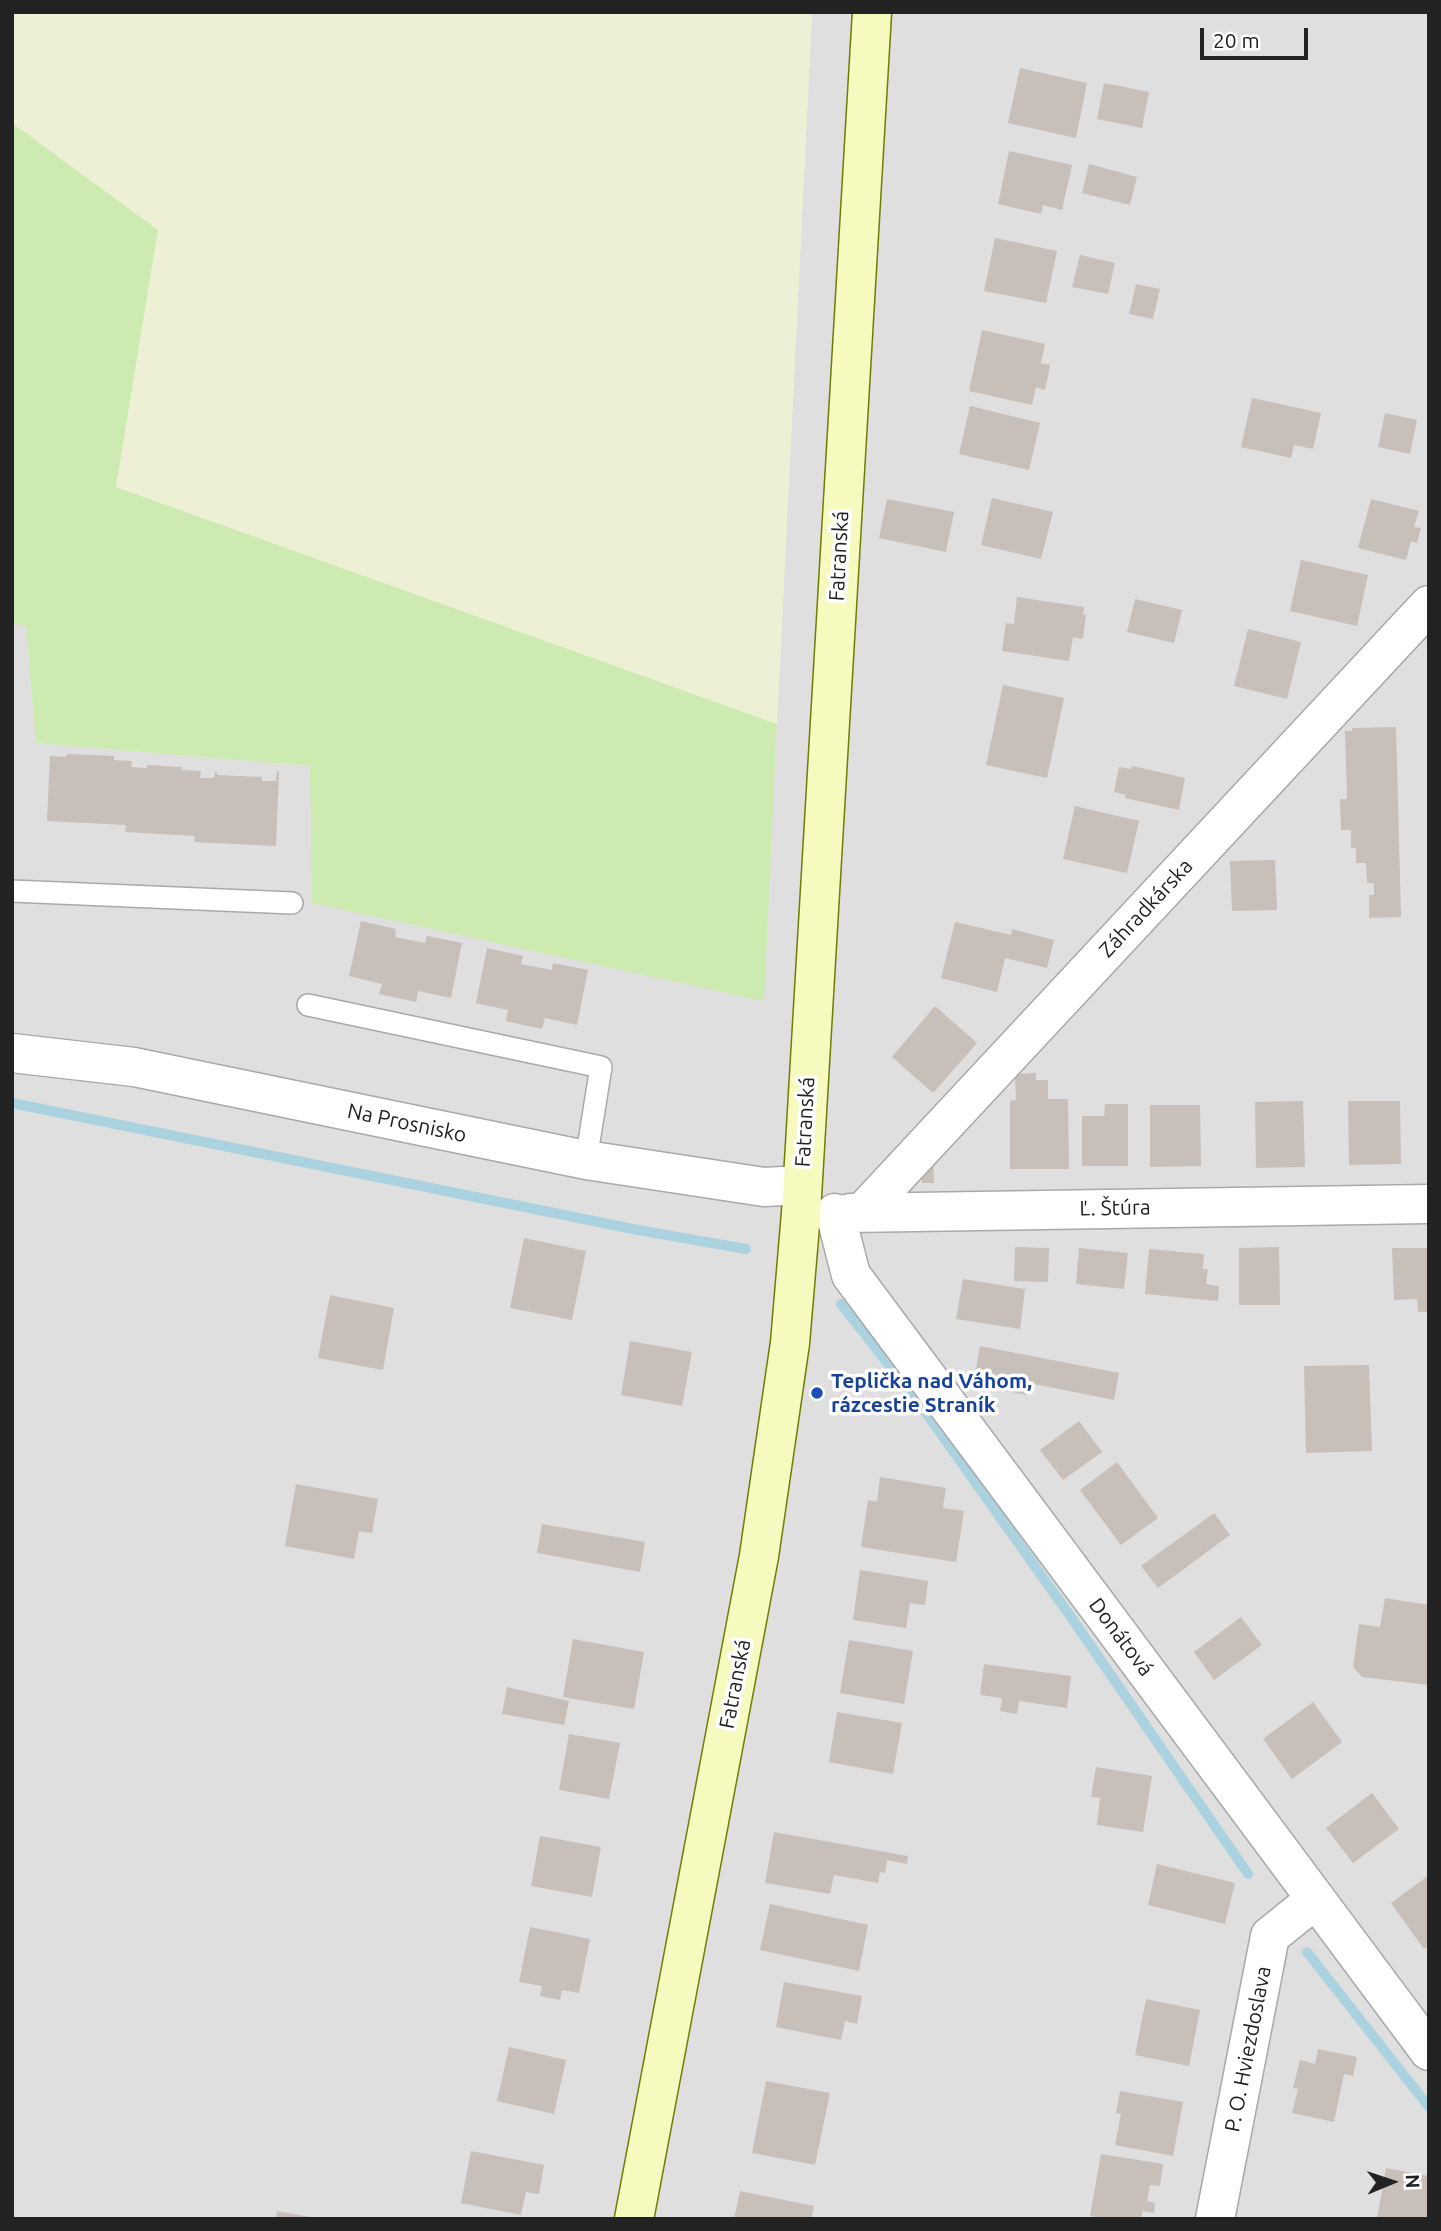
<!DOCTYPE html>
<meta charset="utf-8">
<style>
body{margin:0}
#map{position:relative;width:1441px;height:2231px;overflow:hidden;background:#f2efe9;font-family:Ubuntu,sans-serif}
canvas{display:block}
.frame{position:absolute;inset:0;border:14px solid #222;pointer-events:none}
.north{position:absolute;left:1357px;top:2147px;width:70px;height:70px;-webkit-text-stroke:5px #fff;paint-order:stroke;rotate:88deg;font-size:19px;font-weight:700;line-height:28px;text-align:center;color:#222}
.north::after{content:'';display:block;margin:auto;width:24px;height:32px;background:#222;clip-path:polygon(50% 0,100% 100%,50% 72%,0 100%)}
.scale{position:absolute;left:1200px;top:28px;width:108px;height:32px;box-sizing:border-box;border:4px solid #222;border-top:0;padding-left:9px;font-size:21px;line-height:24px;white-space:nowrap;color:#222;-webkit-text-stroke:5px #fff;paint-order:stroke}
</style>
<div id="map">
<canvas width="1441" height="2231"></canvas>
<div class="frame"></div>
<div class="north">N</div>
<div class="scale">20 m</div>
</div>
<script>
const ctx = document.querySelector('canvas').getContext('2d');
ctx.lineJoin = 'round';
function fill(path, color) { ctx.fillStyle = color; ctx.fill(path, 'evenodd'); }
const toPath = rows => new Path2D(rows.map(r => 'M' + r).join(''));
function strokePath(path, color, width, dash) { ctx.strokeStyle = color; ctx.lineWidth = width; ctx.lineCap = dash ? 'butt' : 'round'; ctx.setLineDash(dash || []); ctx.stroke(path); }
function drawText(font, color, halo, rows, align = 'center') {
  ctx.font = font + ' Ubuntu,sans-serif'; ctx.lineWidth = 7; ctx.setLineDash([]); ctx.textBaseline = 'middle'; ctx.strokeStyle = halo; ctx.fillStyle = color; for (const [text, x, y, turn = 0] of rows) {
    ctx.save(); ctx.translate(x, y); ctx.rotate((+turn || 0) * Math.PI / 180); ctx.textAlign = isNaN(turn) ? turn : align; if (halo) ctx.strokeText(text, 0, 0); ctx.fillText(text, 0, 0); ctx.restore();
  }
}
fill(toPath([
 [812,12,1429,12,1429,2219,12,2219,12,623,26,625,37,743,310,766,763,1000]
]), '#e0dfdf');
fill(toPath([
 [12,12,812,12,777,724,116,487,158,231,12,123]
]), '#eef0d5');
fill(toPath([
 [12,123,158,230,116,487,777,724,764,1001,312,903,310,766,36,743,26,626,12,623]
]), '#cdebb0');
strokePath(toPath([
 [12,1103,638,1230,746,1249],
 [841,1304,922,1407,1073,1620,1248,1874],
 [1307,1952,1429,2107]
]), '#aad3df', 10);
fill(toPath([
 [1020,68,1087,83,1076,138,1008,123],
 [1104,83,1149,92,1142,128,1097,119],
 [1009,151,1072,165,1062,210,1043,205,1041,214,998,204],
 [1089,164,1137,177,1130,205,1082,193],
 [995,238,1057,251,1046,303,984,291],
 [1080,255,1115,263,1108,294,1072,287],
 [1136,284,1160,289,1153,319,1129,314],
 [982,330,1045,344,1041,363,1050,365,1048,376,1045,390,1036,387,1032,405,969,391],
 [1252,398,1321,413,1313,449,1294,445,1291,458,1241,447],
 [970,406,1040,423,1029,470,959,454],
 [1385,413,1417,420,1410,454,1378,447],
 [992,498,1053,512,1041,559,981,545],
 [887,499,954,512,946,552,879,538],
 [1371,499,1419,511,1414,527,1421,528,1417,543,1411,541,1406,560,1358,548],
 [1301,560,1368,575,1357,626,1290,611],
 [1017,597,1084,607,1083,615,1086,615,1083,639,1073,637,1069,661,1002,651,1006,623,1014,624],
 [1135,599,1182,610,1174,643,1127,632],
 [1248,629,1301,642,1287,699,1234,686],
 [1003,685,1064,698,1047,778,986,765],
 [1396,727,1401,917,1369,918,1369,895,1374,895,1374,883,1367,883,1366,863,1356,863,1356,848,1351,848,1351,830,1341,830,1340,799,1347,799,1345,731,1352,731,1352,728],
 [67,754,114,756,114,760,132,761,131,767,147,768,147,765,182,767,181,770,201,771,200,778,214,778,215,772,217,772,217,775,262,777,262,781,276,781,277,771,279,771,276,846,194,842,195,836,125,832,126,825,47,821,50,756,66,757],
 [1132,766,1185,778,1179,810,1125,798,1126,795,1114,792,1119,767,1131,769],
 [1075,806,1139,821,1127,873,1063,859],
 [1275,860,1277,910,1232,911,1230,861],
 [361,921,396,929,395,937,425,943,427,936,462,943,451,998,418,991,416,1002,379,994,382,984,349,976],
 [955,922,1011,935,1012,929,1054,940,1047,968,1005,958,997,992,941,978],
 [487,948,523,956,521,964,552,970,553,963,588,970,577,1025,545,1018,542,1029,506,1021,508,1010,476,1003],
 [935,1006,977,1043,933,1093,892,1057],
 [1036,1073,1036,1080,1048,1080,1048,1099,1068,1099,1069,1169,1010,1169,1010,1101,1016,1100,1015,1074],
 [1303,1101,1305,1167,1256,1168,1255,1102],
 [1348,1101,1400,1101,1401,1164,1349,1165],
 [1105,1104,1128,1104,1128,1166,1082,1166,1082,1116,1104,1116],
 [1150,1105,1200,1105,1201,1166,1150,1167],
 [920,1158,933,1158,934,1183,922,1183],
 [524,1238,586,1251,572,1320,510,1308],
 [1015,1247,1049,1248,1048,1282,1014,1281],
 [1279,1247,1280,1305,1239,1305,1239,1248],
 [1079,1248,1128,1253,1124,1289,1076,1284],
 [1392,1248,1429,1248,1429,1312,1418,1312,1417,1299,1394,1300],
 [1149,1249,1204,1254,1203,1269,1208,1269,1206,1284,1219,1286,1218,1301,1145,1294],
 [963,1279,1025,1289,1020,1329,956,1319],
 [330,1295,394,1308,383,1370,318,1358],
 [630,1341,692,1352,682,1406,621,1395],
 [980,1346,1119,1373,1114,1400,1029,1383,1027,1395,981,1386,984,1370,976,1369],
 [1369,1365,1372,1451,1306,1453,1304,1366],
 [1079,1421,1102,1452,1063,1480,1040,1450],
 [1117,1462,1158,1518,1121,1545,1080,1490],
 [880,1477,946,1488,943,1508,964,1511,956,1562,861,1547,868,1500,877,1502],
 [296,1484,378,1499,372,1533,359,1531,354,1559,285,1546],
 [1214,1513,1230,1535,1158,1588,1141,1566],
 [542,1524,645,1542,640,1572,537,1553],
 [860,1570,928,1581,925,1605,910,1603,906,1628,853,1620],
 [1385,1598,1429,1605,1429,1685,1362,1677,1353,1667,1359,1624,1380,1627],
 [1241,1617,1262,1645,1214,1680,1194,1652],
 [573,1639,644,1652,634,1709,563,1697],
 [849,1640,913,1651,904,1704,840,1693],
 [984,1664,1071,1676,1067,1708,1019,1701,1017,1714,1000,1711,1002,1698,980,1695],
 [507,1687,569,1701,564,1725,502,1714],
 [1313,1702,1342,1742,1292,1779,1263,1739],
 [837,1712,902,1723,893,1774,829,1762],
 [569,1734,620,1743,609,1799,559,1790],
 [1096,1767,1152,1776,1143,1832,1097,1825,1100,1798,1091,1797],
 [1372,1793,1399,1829,1353,1863,1326,1828],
 [774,1832,908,1856,907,1864,887,1860,885,1873,880,1872,878,1883,834,1875,830,1894,765,1883],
 [540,1836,601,1847,592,1897,531,1886],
 [1157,1864,1235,1883,1225,1924,1148,1905],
 [1429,1875,1429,1946,1424,1949,1391,1903],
 [770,1904,868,1925,859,1971,760,1950],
 [530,1927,590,1939,579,1993,562,1990,560,2000,540,1996,542,1986,519,1982],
 [784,1982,862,1996,857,2024,845,2021,841,2040,776,2027],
 [1146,1999,1200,2010,1189,2066,1135,2055],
 [509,2047,566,2060,554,2114,497,2101],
 [1318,2049,1357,2057,1353,2076,1344,2074,1334,2122,1292,2113,1298,2089,1293,2088,1300,2060,1315,2064],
 [766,2081,830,2093,815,2165,752,2153],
 [1120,2091,1183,2102,1173,2156,1115,2145,1121,2114,1116,2113],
 [471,2151,544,2165,539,2194,526,2192,521,2215,461,2203],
 [1101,2154,1163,2164,1160,2186,1150,2185,1147,2201,1155,2203,1154,2213,1143,2211,1141,2219,1107,2219,1090,2216],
 [1386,2168,1429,2176,1429,2219,1377,2219],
 [740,2191,814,2206,811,2219,734,2219],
 [277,2211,310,2217,310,2219,276,2219]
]), '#c7bfb8');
const service = toPath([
 [12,891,292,903],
 [308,1005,601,1067,586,1160]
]);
const minor = toPath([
 [12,1053,134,1067,586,1160,764,1187,802,1185],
 [863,1212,1429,605],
 [835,1213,851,1275,1429,2051],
 [850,1213,1429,1204],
 [1215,2219,1270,1936,1316,1899]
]);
const secondary = toPath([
 [634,2219,759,1556,790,1343,801,1213,872,12]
]);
strokePath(service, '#a9a9a9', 24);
strokePath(minor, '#a9a9a9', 41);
strokePath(secondary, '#707d05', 41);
strokePath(service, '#fff', 21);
strokePath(minor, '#fff', 38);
strokePath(secondary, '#f7fabf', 38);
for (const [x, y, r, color] of [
 [817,1393,7,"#1a4fb4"]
]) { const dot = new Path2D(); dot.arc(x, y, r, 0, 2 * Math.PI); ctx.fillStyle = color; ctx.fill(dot); strokePath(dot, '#fff', 2.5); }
drawText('21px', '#222', '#fff', [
 ["Fatranská",839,556,-87],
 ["Záhradkárska",1146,908,-47],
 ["Fatranská",805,1122,-87],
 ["Na Prosnisko",407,1123,12],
 ["Ľ. Štúra",1115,1208,-1],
 ["Donátová",1121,1637,53],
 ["Fatranská",735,1684,-79],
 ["P. O. Hviezdoslava",1248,2049,-79]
]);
drawText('bold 21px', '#164399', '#fff', [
 ["Teplička nad Váhom,",831,1381],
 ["rázcestie Straník",831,1405]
], 'left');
</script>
